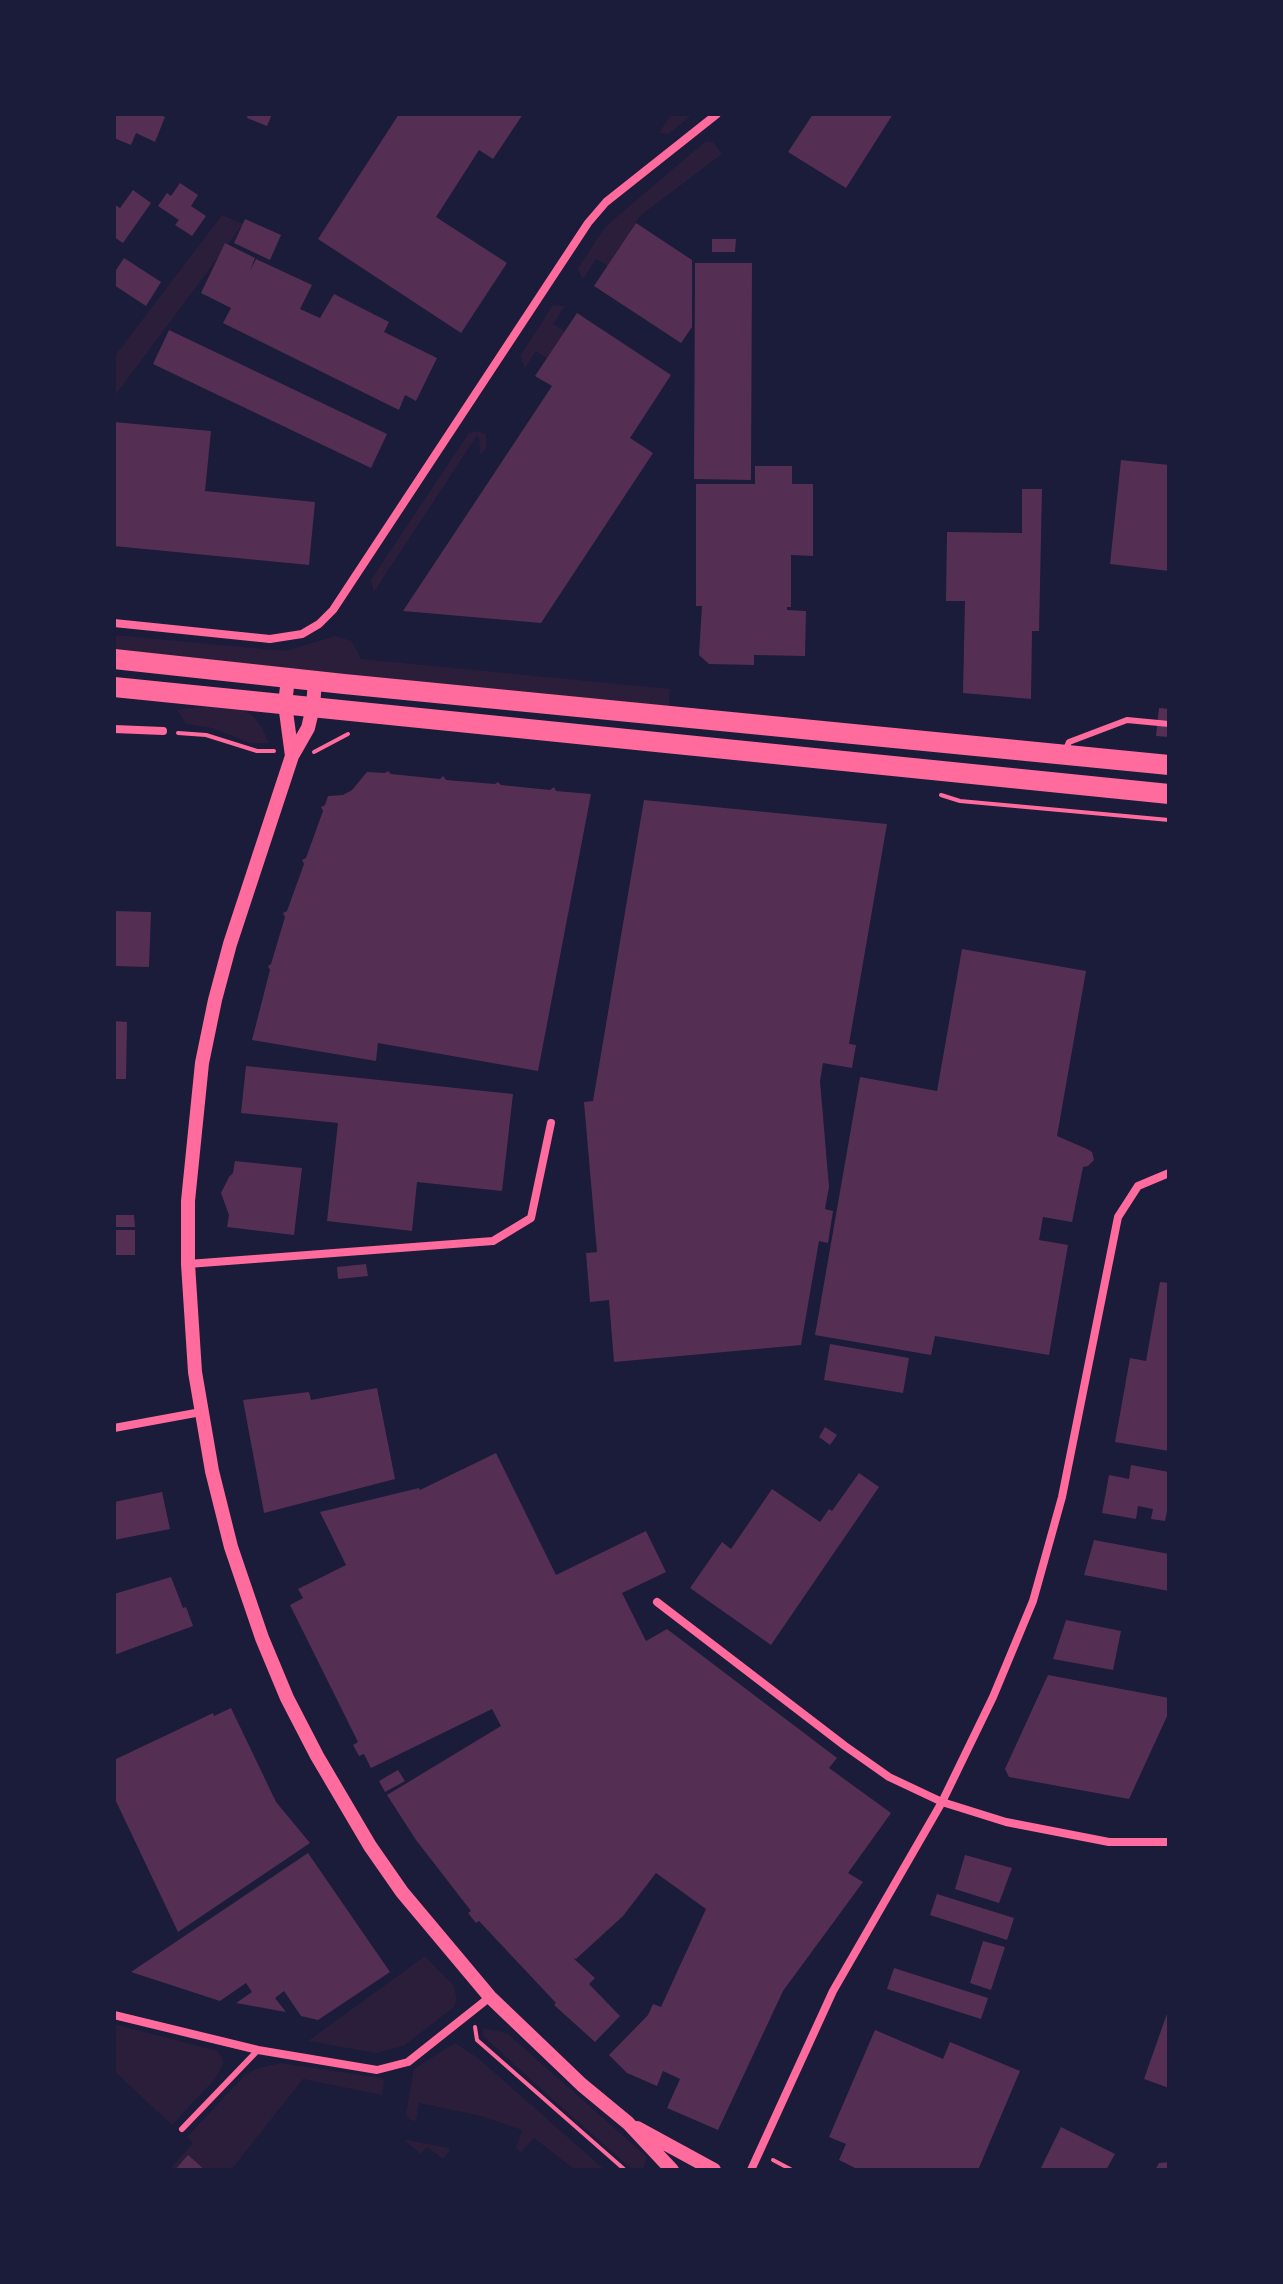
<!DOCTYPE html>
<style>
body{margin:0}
#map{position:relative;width:1283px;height:2284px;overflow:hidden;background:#1b1b3a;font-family:"PT Sans Narrow",sans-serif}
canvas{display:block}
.frame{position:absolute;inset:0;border:116px solid #1b1b3a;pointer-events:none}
</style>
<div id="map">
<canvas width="1283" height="2284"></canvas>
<div class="frame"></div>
</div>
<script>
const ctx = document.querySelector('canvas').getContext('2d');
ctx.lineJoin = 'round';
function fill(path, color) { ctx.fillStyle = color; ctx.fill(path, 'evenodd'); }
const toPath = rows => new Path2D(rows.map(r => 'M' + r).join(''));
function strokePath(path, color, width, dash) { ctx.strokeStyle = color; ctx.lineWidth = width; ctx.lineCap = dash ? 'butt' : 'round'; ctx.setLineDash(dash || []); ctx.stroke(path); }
fill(toPath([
 [671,114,693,114,669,134,659,133],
 [706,141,713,142,722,154,640,216,608,266,596,259,584,278,581,277,578,268,606,226],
 [222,215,243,224,114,397,114,357],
 [553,305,565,306,553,324,565,331,547,358,536,351,525,368,520,356],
 [478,431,486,435,487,448,480,454,479,437,476,437,374,592,371,580,469,433],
 [114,635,285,651,335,636,352,641,361,659,670,689,669,708,114,650],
 [226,704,241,709,253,716,261,726,269,743,250,743,212,728,186,724,177,710],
 [425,1956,454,1986,457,2001,454,2007,405,2045,376,2053,308,2041],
 [114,2024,218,2051,224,2062,215,2079,172,2125,114,2071],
 [483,2028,507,2033,647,2157,643,2170,633,2170,560,2106,483,2036],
 [455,2043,478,2058,605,2170,575,2170,534,2138,520,2153,516,2148,522,2130,481,2116,419,2103,416,2121,410,2120,406,2114,414,2069],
 [280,2063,382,2078,384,2081,382,2095,303,2079,231,2170,169,2170,193,2143,187,2137,245,2075,256,2069],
 [407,2140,449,2148,449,2151,443,2159,427,2147,421,2154,405,2141]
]), '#2a1e3b');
fill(toPath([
 [114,114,157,114,165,117,155,142,136,133,131,145,114,138],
 [248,114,272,114,267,126,247,118],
 [399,114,523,114,493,159,479,150,436,217,507,263,461,333,318,239],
 [813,114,893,114,846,188,788,152],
 [180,183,198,195,191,206,206,216,192,236,175,225,179,220,158,206,167,193,171,196],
 [133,190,151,203,123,243,114,237,114,204,120,208],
 [245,219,281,235,270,260,234,243],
 [636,223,692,260,692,327,681,343,594,286],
 [712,239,736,239,735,252,712,252],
 [225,243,255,258,250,271,256,259,312,285,300,309,320,318,334,294,389,322,384,332,437,358,416,401,405,395,399,410,223,323,231,308,201,293],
 [124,258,161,282,146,306,114,285,114,273],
 [695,263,752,263,751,480,694,479],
 [577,313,671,375,630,438,653,453,541,623,403,611,552,386,535,376],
 [169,330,387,434,371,468,153,364],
 [114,422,211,431,205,491,315,502,309,565,114,546],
 [1121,460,1169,465,1169,571,1110,564],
 [755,466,792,466,792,484,813,484,813,556,791,555,791,607,787,607,787,610,806,611,805,656,754,655,754,665,709,664,699,655,702,606,696,606,696,484,755,484],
 [1022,489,1042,489,1039,631,1032,631,1031,699,963,693,965,601,946,601,947,532,1022,533],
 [1159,708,1169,709,1169,737,1156,736],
 [388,771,391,774,440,779,443,776,446,780,495,784,498,782,501,785,550,790,554,787,556,791,591,794,538,1071,378,1043,376,1061,252,1040,270,970,268,966,271,964,285,917,283,913,287,911,304,864,302,860,306,858,323,811,321,807,325,805,328,796,343,795,352,790,367,772,385,773],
 [644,800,887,824,849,1044,856,1045,852,1068,823,1063,820,1081,829,1187,825,1209,833,1211,828,1243,819,1241,801,1345,614,1362,609,1300,590,1302,586,1253,597,1252,584,1102,593,1101],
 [114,911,151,912,149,967,114,966],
 [962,949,1086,971,1057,1136,1087,1149,1092,1152,1094,1160,1088,1166,1083,1167,1072,1222,1043,1217,1039,1240,1068,1245,1049,1355,935,1336,931,1355,815,1335,860,1077,937,1091],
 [114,1021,127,1022,126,1079,114,1079],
 [246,1066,513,1094,502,1191,417,1182,412,1231,327,1221,338,1123,241,1113],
 [235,1161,302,1168,294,1235,227,1227,229,1215,221,1193,229,1177,233,1173],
 [114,1215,134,1215,135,1227,114,1227],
 [114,1230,135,1230,135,1255,114,1255],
 [366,1264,368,1276,338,1279,337,1267],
 [1160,1282,1169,1283,1169,1451,1115,1442,1130,1358,1146,1361],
 [830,1344,909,1358,903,1393,824,1380],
 [377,1388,395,1479,264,1513,243,1400,309,1392,311,1400],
 [825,1427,837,1435,830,1445,819,1437],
 [496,1453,556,1575,646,1531,666,1572,622,1593,646,1641,667,1629,837,1758,829,1768,891,1813,848,1873,863,1882,783,1991,718,2130,667,2108,680,2079,663,2071,657,2086,627,2073,609,2055,648,2015,653,2004,661,2007,706,1909,656,1873,623,1916,576,1959,573,1958,595,1978,589,1984,620,2016,595,2042,554,2005,556,2003,479,1921,476,1923,468,1913,471,1911,416,1840,387,1795,501,1726,492,1709,371,1768,364,1754,359,1756,353,1745,358,1742,290,1605,303,1598,298,1589,346,1565,320,1512,419,1488,420,1490],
 [1131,1465,1169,1472,1169,1512,1167,1511,1165,1521,1151,1519,1153,1509,1138,1506,1136,1519,1102,1513,1109,1475,1129,1479],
 [859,1473,879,1487,771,1645,690,1588,722,1542,731,1549,772,1489,820,1522,829,1509,832,1511],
 [162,1492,170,1529,114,1540,114,1502],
 [1094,1540,1169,1554,1169,1591,1084,1575],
 [171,1577,183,1608,186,1607,193,1626,114,1655,114,1594],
 [1066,1620,1121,1631,1113,1670,1053,1659],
 [1048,1675,1169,1698,1169,1712,1129,1799,1009,1777,1005,1769],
 [231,1708,276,1802,310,1843,178,1932,114,1797,114,1760,213,1713,214,1716],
 [398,1770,405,1781,385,1792,379,1781],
 [308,1853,390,1972,318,2020,301,2016,284,1991,275,1998,286,2012,236,2003,252,1992,246,1983,220,2001,131,1972],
 [965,1855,1012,1868,999,1903,955,1889],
 [937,1894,1014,1918,1007,1940,930,1915],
 [983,1941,1005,1947,991,1990,970,1983],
 [894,1968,988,1998,981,2019,887,1989],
 [1169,2008,1169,2088,1144,2079],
 [875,2030,943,2059,950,2042,1020,2071,978,2170,859,2170,839,2160,846,2144,829,2137],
 [1061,2127,1115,2154,1106,2170,1040,2170],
 [188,2155,205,2170,175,2170],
 [1169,2162,1169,2170,1155,2170,1159,2163]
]), '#542f53');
strokePath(toPath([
 [178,733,206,735,257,751,274,751],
 [314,752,348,734],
 [941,795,960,801,1169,820],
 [475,2027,477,2040,625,2170],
 [773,2160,792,2170]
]), '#ff6b9d', 4);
strokePath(toPath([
 [1066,749,1069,742,1127,720,1169,724],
 [182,2129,258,2050]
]), '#ff6b9d', 6);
strokePath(toPath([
 [114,623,270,639,302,634,319,624,333,610,588,223,606,202,717,114],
 [114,729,163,731],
 [188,1264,493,1241,531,1218,551,1123],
 [114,1428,201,1412],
 [657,1602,845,1746,889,1777,942,1802,1006,1822,1109,1842,1169,1842],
 [114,2015,258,2050,377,2070,408,2062,490,1997],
 [751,2170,833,1991,942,1802,993,1697,1033,1601,1062,1497,1118,1217,1138,1186,1169,1173]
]), '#ff6b9d', 8);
strokePath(toPath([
 [288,678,285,704,292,756],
 [315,680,313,707,308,728,292,756,230,944,215,1000,202,1063,188,1201,188,1264,195,1372,212,1471,231,1547,262,1638,287,1698,317,1756,370,1846,402,1892,490,1997,582,2085,628,2123,672,2170],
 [637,2128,714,2170]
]), '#ff6b9d', 14);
strokePath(toPath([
 [114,659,344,684,1169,765],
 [114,687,1169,794]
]), '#ff6b9d', 20);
</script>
